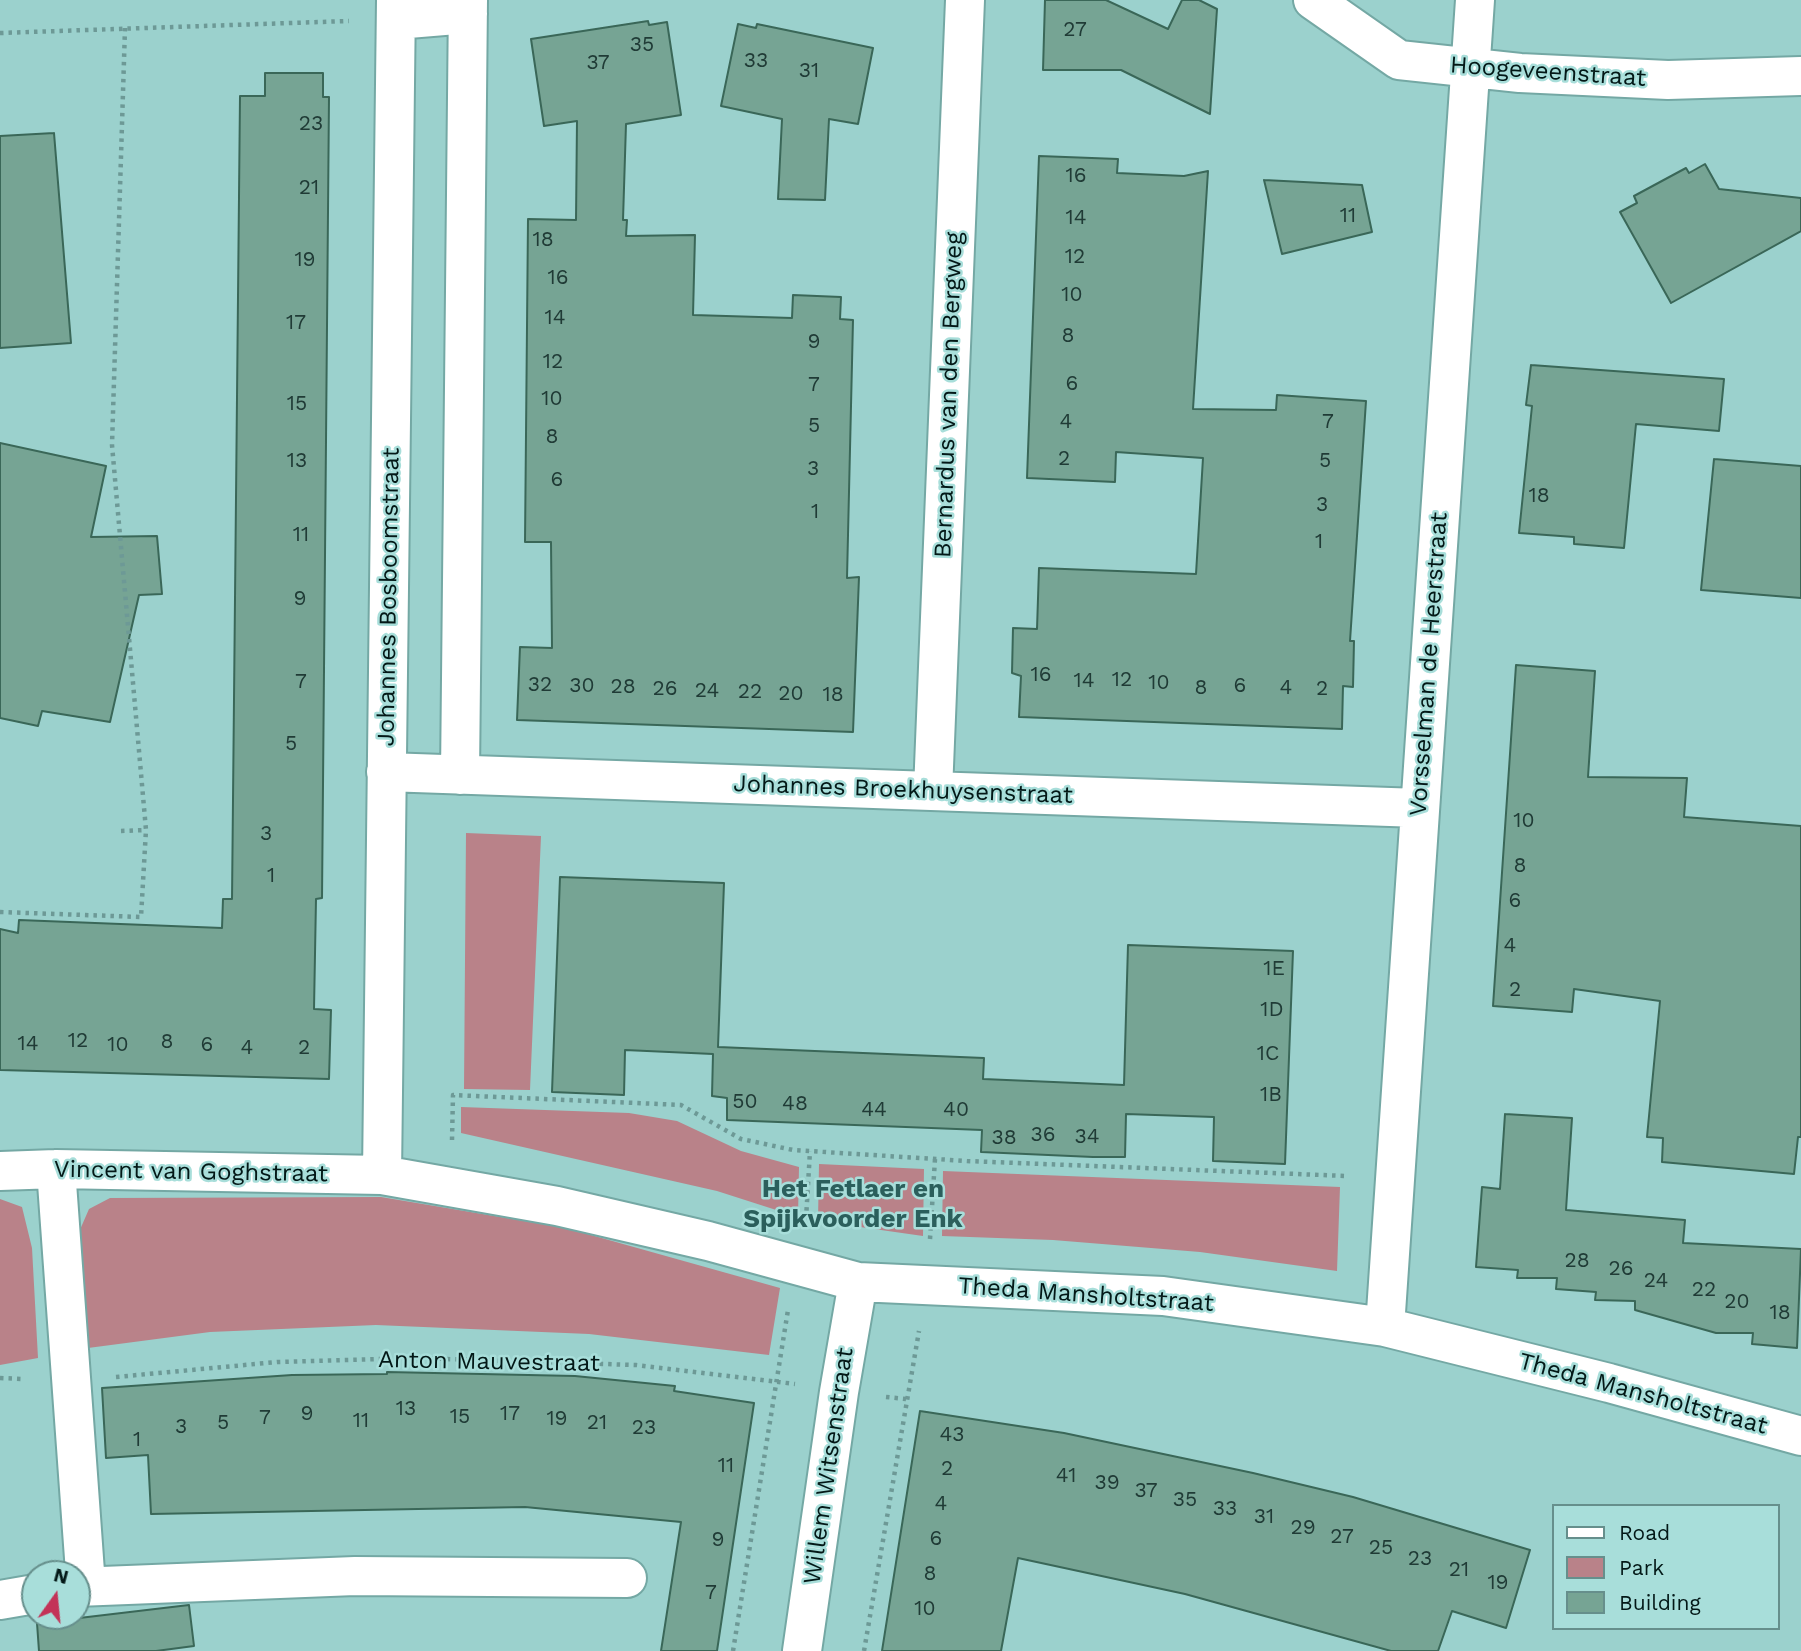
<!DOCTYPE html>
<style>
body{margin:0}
#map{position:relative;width:1801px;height:1651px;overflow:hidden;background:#9bd1cd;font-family:"Work Sans",sans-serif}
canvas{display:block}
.legend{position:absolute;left:1552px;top:1504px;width:228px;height:126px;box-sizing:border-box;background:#a8deda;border:2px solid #668f8c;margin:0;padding:9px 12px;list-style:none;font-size:21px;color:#031817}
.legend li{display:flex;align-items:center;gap:14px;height:35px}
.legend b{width:35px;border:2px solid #668f8c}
.north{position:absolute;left:21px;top:1560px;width:70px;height:70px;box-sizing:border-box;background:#a8deda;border:2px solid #668f8c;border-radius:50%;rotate:15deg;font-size:19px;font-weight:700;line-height:28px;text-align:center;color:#031817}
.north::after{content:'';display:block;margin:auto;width:24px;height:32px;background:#c33358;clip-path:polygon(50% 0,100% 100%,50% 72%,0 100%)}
</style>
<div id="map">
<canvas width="1801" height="1651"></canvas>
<ul class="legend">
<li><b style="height:9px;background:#fff"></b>Road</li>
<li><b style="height:19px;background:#b98289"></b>Park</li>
<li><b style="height:19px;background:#76a494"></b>Building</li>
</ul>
<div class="north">N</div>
</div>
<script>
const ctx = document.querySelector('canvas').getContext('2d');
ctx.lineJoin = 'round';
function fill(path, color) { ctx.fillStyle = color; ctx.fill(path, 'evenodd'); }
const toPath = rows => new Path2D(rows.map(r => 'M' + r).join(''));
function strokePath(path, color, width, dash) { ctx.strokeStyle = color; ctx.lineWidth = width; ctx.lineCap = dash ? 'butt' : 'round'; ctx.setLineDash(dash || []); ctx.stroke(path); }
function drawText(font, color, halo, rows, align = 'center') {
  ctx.font = font + ' "Work Sans",sans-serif'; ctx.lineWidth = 5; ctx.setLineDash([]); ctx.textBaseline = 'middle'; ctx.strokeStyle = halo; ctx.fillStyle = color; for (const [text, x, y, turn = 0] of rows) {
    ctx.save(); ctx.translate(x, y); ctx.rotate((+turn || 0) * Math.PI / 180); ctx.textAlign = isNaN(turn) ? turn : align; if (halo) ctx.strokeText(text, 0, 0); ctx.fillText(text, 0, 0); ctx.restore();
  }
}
fill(toPath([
 [466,833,541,836,530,1090,464,1089],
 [461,1107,629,1113,677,1121,741,1151,799,1167,798,1217,717,1191,461,1133],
 [819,1164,924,1169,923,1236,818,1221],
 [943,1171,1340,1187,1337,1271,1200,1252,1053,1240,942,1236],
 [381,1197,566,1228,780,1288,769,1355,589,1334,376,1325,210,1332,88,1348,79,1276,79,1232,89,1209,110,1198],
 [0,1199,22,1207,32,1248,38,1358,0,1365]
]), '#b98289');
const building = toPath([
 [1045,0,1106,0,1168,29,1182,0,1199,0,1217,9,1210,114,1121,70,1043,70,1045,0],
 [648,21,649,25,667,22,681,115,626,124,623,220,627,220,626,236,695,235,693,315,792,318,793,295,841,297,840,319,853,320,847,578,859,577,853,732,517,720,520,647,552,648,551,542,525,542,528,219,576,220,577,121,544,126,531,39,648,21],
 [738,24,756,28,757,24,873,48,858,124,829,119,825,200,778,199,782,119,721,106,738,24],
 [265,73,323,73,323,97,329,97,322,898,316,899,314,1009,331,1010,329,1079,0,1070,0,929,18,933,19,920,222,928,223,899,232,899,240,96,265,96,265,73],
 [54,133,71,343,0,348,0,136,54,133],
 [1039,156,1118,159,1117,173,1184,176,1208,171,1193,409,1276,410,1277,395,1366,401,1350,641,1354,641,1353,687,1343,686,1342,729,1019,717,1021,676,1012,673,1013,628,1037,629,1039,568,1196,574,1203,458,1116,452,1115,482,1027,478,1039,156],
 [1705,164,1719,189,1801,198,1801,231,1671,303,1620,212,1637,203,1634,196,1686,168,1689,173,1705,164],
 [1264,180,1362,185,1372,232,1282,254,1264,180],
 [1531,365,1724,379,1719,431,1636,424,1624,548,1574,544,1574,537,1519,533,1532,406,1526,405,1531,365],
 [0,443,106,466,91,537,157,536,162,594,139,595,110,722,42,711,38,726,0,718,0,443],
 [1714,459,1801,466,1801,598,1701,590,1714,459],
 [1516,665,1595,671,1588,777,1687,778,1684,817,1801,826,1801,1137,1798,1137,1794,1174,1662,1162,1663,1138,1647,1137,1660,1001,1574,989,1572,1012,1493,1006,1516,665],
 [560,877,724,883,718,1047,984,1058,983,1079,1124,1085,1128,945,1293,951,1285,1164,1213,1161,1214,1117,1126,1114,1125,1157,1093,1157,981,1152,982,1130,727,1120,727,1098,712,1096,713,1054,625,1050,624,1095,552,1092,560,877],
 [1505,1114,1572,1118,1566,1210,1685,1220,1683,1243,1801,1249,1797,1348,1752,1344,1753,1333,1716,1333,1635,1310,1635,1301,1595,1300,1596,1292,1556,1289,1557,1278,1517,1278,1518,1270,1476,1267,1482,1187,1500,1189,1505,1114],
 [387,1372,575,1376,675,1386,674,1391,754,1403,717,1651,661,1651,681,1522,525,1507,151,1514,148,1455,106,1458,102,1388,292,1375,387,1374,387,1372],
 [920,1411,1064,1433,1253,1473,1353,1497,1530,1550,1506,1628,1452,1611,1438,1651,1391,1651,1185,1594,1018,1558,1001,1651,882,1651,920,1411],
 [189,1605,194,1646,156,1651,39,1651,37,1623,189,1605]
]);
fill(building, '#76a494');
strokePath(building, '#3a6758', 2);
const minor = toPath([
 [1313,0,1399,60,1520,73,1668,80,1801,76],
 [396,20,468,14],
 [386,772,1419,808],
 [460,775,468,0],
 [933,791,965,0],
 [56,1169,86,1586],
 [0,1171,56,1169,382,1175,557,1206,708,1241,858,1282,1163,1296,1385,1327,1609,1383,1801,1436],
 [382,1175,396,0],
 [1385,1327,1475,0],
 [77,1587,355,1576,627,1578],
 [0,1600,35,1594],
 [802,1651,839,1392,858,1282]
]);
strokePath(minor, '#74a8a4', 42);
strokePath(toPath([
 [0,33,349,21],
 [121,831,146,830],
 [0,912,141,917,146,830,112,445,125,28],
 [452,1140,453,1095,681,1105,741,1139,793,1150,967,1161,1347,1176],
 [806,1219,810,1151],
 [930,1239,935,1159],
 [116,1377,277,1362,414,1358,636,1365,795,1384],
 [0,1378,23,1379],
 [886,1397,906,1399],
 [733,1651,788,1310],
 [864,1651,919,1331]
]), '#6d9996', 4.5, [3.5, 5]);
strokePath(minor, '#fff', 38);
drawText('21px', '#203b36', null, [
 ["27",1075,30],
 ["35",642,45],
 ["33",756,61],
 ["37",598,63],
 ["31",809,71],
 ["23",311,124],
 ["16",1076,176],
 ["21",309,188],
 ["11",1348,216],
 ["14",1076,218],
 ["18",543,240],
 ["12",1075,257],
 ["19",305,260],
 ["16",558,278],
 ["10",1072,295],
 ["14",555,318],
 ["17",296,323],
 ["8",1068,336],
 ["9",814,342],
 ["12",553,362],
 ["6",1072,384],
 ["7",814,385],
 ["10",552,399],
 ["15",297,404],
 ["4",1066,422],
 ["7",1328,422],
 ["5",814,426],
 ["8",552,437],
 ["2",1064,459],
 ["13",297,461],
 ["5",1325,461],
 ["3",813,469],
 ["6",557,480],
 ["18",1539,496],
 ["3",1322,505],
 ["1",815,512],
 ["11",301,535],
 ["1",1319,542],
 ["9",300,599],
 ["16",1041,675],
 ["12",1122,680],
 ["14",1084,681],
 ["7",301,682],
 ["10",1159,683],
 ["32",540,685],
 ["30",582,686],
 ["6",1240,686],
 ["28",623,687],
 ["8",1201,688],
 ["4",1286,688],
 ["26",665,689],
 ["2",1322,689],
 ["24",707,691],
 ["22",750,692],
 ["20",791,694],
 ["18",833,695],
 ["5",291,744],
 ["10",1524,821],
 ["3",266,834],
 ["8",1520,866],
 ["1",271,876],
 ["6",1515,901],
 ["4",1510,946],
 ["1E",1274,969],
 ["2",1515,990],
 ["1D",1272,1010],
 ["12",78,1041],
 ["8",167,1042],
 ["14",28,1044],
 ["10",118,1045],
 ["6",207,1045],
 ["4",247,1048],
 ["2",304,1048],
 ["1C",1268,1054],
 ["1B",1271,1095],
 ["50",745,1102],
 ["48",795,1104],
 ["44",874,1110],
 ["40",956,1110],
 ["36",1043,1135],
 ["34",1087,1137],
 ["38",1004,1138],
 ["28",1577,1261],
 ["26",1621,1269],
 ["24",1656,1281],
 ["22",1704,1290],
 ["20",1737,1302],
 ["18",1780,1313],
 ["13",406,1409],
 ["9",307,1414],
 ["17",510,1414],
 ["15",460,1417],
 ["7",265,1418],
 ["19",557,1419],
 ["11",361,1421],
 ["5",223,1423],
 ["21",597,1423],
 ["3",181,1427],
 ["23",644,1428],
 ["43",952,1435],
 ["1",137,1440],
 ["11",726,1466],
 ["2",947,1469],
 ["41",1066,1476],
 ["39",1107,1483],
 ["37",1146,1491],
 ["35",1185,1500],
 ["4",941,1504],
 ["33",1225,1509],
 ["31",1264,1517],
 ["29",1303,1528],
 ["27",1342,1537],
 ["6",936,1539],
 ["9",718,1540],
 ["25",1381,1548],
 ["23",1420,1559],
 ["21",1459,1570],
 ["8",930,1574],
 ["19",1498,1583],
 ["7",711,1593],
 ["10",925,1609]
]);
drawText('24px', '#031817', '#a8deda', [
 ["Hoogeveenstraat",1548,72,4],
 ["Bernardus van den Bergweg",949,395,-88],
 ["Johannes Bosboomstraat",389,597,-89],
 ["Vorsselman de Heerstraat",1429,664,-86],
 ["Johannes Broekhuysenstraat",903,790,2],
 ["Vincent van Goghstraat",191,1172,1],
 ["Theda Mansholtstraat",1086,1295,4],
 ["Anton Mauvestraat",489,1362,1],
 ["Theda Mansholtstraat",1643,1394,15],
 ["Willem Witsenstraat",829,1466,-82]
]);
drawText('bold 26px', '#2b5f5c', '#a8deda', [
 ["Het Fetlaer en",853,1189],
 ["Spijkvoorder Enk",853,1219]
]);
</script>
